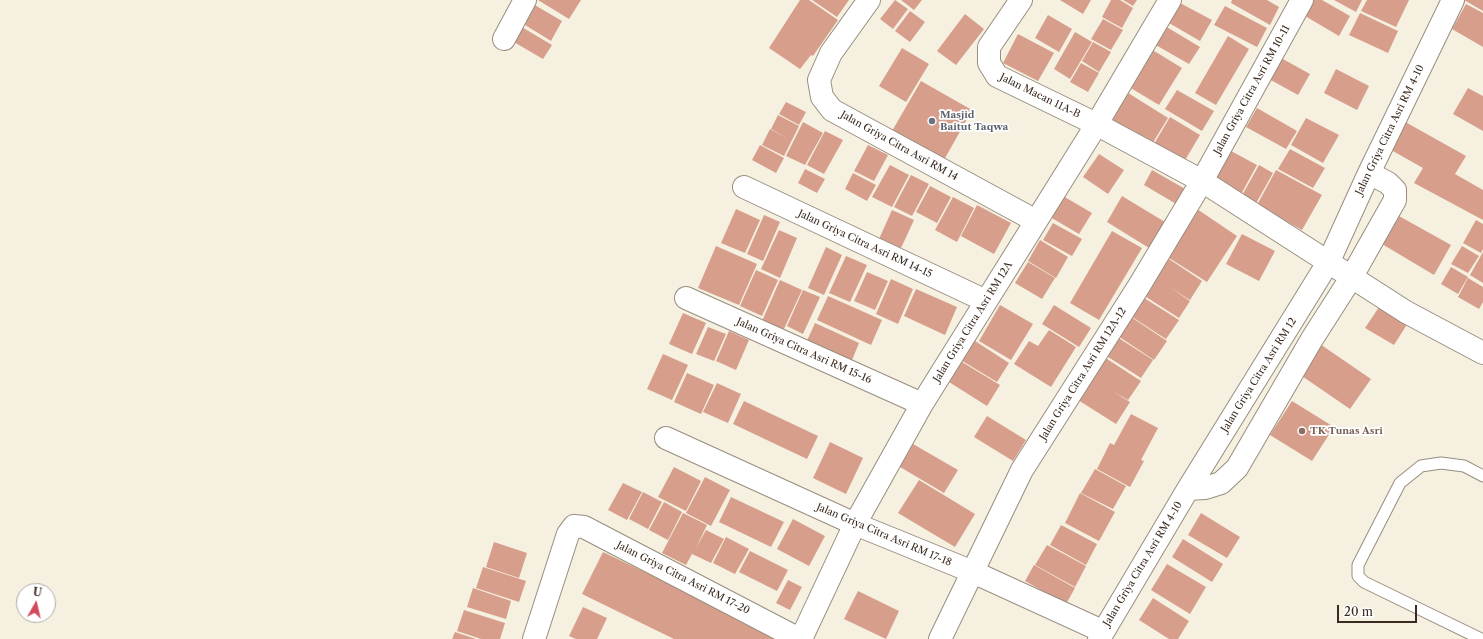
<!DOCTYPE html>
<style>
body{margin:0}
#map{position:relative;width:1483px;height:639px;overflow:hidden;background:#f5f0e0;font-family:"Libre Caslon Text",serif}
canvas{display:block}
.north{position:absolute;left:16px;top:583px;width:40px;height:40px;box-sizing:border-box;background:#fff;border:1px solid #b1aaa5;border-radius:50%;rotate:8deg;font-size:11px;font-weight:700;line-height:16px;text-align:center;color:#3b2a1e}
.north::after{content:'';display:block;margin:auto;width:14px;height:18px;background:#d1495b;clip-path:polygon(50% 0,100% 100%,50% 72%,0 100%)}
.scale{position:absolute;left:1337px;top:605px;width:80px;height:18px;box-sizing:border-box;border:2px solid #3b2a1e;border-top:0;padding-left:5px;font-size:12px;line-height:14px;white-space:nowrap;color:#3b2a1e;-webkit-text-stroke:3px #fff;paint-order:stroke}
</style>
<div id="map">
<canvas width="1483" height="639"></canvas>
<div class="north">U</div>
<div class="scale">20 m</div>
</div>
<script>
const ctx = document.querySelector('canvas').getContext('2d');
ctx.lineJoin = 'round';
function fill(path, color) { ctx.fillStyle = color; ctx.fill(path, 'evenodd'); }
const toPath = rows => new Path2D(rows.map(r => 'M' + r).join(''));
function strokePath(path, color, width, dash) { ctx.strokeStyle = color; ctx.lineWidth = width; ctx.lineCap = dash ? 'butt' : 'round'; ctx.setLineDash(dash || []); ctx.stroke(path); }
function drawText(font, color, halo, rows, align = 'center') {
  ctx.font = font + ' "Libre Caslon Text",serif'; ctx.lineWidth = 3.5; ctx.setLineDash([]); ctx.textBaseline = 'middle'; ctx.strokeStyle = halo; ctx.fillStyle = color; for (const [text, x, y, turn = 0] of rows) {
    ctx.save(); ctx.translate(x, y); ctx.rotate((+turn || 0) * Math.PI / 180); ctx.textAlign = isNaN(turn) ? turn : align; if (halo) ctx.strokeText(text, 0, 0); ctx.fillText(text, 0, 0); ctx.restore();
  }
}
fill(toPath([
 [538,0,581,0,569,19],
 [800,0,809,0,838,20,813,56,811,55,800,69,769,48],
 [812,0,849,0,837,17],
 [895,0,908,9,893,29,880,19],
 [901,0,922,0,914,10],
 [1060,0,1091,0,1083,14],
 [1111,0,1120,0,1133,8,1122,28,1102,17],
 [1123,0,1137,0,1133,6],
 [1232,0,1267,0,1279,7,1270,25,1231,3],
 [1314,0,1322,0,1350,16,1339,36,1305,16],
 [1334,0,1362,0,1356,12],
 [1367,0,1409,0,1396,27,1361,11],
 [1464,0,1483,0,1483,11],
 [528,1,562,21,551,41,517,20],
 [1180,3,1212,20,1200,41,1169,23],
 [1466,4,1483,13,1483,47,1452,29],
 [1225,6,1267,28,1257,47,1214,25],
 [910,11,925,22,910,42,895,31],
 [1360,13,1398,31,1388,53,1349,35],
 [965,14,984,29,956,65,937,51],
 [1048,15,1072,29,1059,52,1035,38],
 [1103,19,1123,30,1111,50,1091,39],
 [520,26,552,45,543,59,512,41],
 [1165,26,1200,47,1189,64,1154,44],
 [1075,32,1092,42,1070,79,1054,69],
 [1018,34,1054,53,1038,81,1003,63],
 [1228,36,1249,49,1216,105,1195,93],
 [1093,42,1111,52,1099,72,1082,61],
 [902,48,929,64,906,102,879,86],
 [1151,49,1182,68,1159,105,1129,87],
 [1281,58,1310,74,1298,95,1269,79],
 [1081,63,1099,73,1088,92,1070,82],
 [1336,69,1369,86,1357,110,1324,93],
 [921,81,972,110,944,160,892,131],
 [1468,88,1483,96,1483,131,1453,114],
 [1177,90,1214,111,1202,131,1165,109],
 [1125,91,1168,118,1149,149,1105,125],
 [786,102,806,112,799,125,779,114],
 [1257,108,1297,131,1286,149,1246,127],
 [778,115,799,126,784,156,762,145,770,129,788,139,771,129],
 [1170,117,1200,135,1181,167,1151,149],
 [1306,118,1339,135,1323,163,1291,145],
 [1400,119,1466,156,1455,174,1483,190,1483,220,1414,183,1423,168,1384,146],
 [803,122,823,133,805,165,786,156],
 [825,131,843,140,824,174,807,165],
 [760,145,784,158,776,173,752,160],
 [868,145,888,155,874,181,854,171],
 [1290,149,1325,168,1313,188,1278,169],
 [1231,151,1257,165,1239,198,1213,183],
 [1099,154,1124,170,1108,194,1083,177],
 [890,165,909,175,892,207,872,197],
 [1259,165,1273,173,1254,207,1240,199],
 [805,169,825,179,817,193,798,183],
 [1152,170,1187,190,1178,205,1144,185],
 [1276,170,1322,195,1302,230,1257,205],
 [853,173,876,185,867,201,845,189],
 [911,175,929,184,912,216,894,207],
 [930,186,951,197,937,223,916,212],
 [1063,196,1092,213,1079,234,1050,217],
 [1122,196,1165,222,1149,248,1107,222],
 [953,197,974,208,957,242,935,230],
 [977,205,1011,223,994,254,961,236],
 [736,209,760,220,745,253,721,243],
 [1197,209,1237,236,1207,282,1166,256],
 [892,210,914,220,901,248,879,239],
 [764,215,780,222,763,261,747,254],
 [1399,216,1451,245,1434,275,1382,244],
 [1476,220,1483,224,1483,249,1481,253,1463,243],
 [1053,223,1082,239,1072,256,1043,240],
 [779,230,797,238,780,278,761,269],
 [1112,231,1142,248,1099,320,1070,303],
 [1242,234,1275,251,1259,281,1226,264],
 [1040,240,1068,257,1056,278,1028,261],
 [716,246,757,264,739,305,698,288],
 [1462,246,1479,256,1468,273,1451,264],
 [826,247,842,255,824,295,808,288],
 [1483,252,1483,283,1470,275],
 [846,256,867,265,850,302,829,293],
 [1169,259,1202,281,1190,300,1171,288,1190,301,1179,318,1143,295],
 [1028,262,1055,278,1042,299,1015,283],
 [1451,267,1468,277,1458,294,1441,284],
 [756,270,778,280,762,316,740,306],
 [867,272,888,281,875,310,854,301],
 [1468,278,1483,287,1483,302,1479,309,1458,297],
 [891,279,913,289,898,324,876,314],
 [780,280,802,290,783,331,762,321],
 [916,289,957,307,945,335,904,316],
 [803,290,820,297,803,334,787,326],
 [828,296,882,320,871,345,817,320],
 [1141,296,1179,320,1166,339,1129,315],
 [1383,301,1411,318,1394,345,1365,328],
 [1000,305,1033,324,1011,360,979,341],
 [1054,305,1091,328,1079,347,1042,324],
 [683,313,706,323,692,354,669,344],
 [1128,315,1167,341,1154,360,1115,334],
 [815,323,859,343,850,365,805,345],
 [708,327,726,334,714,361,696,354],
 [1049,330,1076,347,1051,387,1014,364,1029,341,1038,346],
 [729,331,749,340,736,370,716,361],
 [1117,337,1153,360,1141,378,1105,355],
 [972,339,1009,363,997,382,959,359],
 [1317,342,1371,379,1350,409,1296,372],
 [663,354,688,365,672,400,647,389],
 [1104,357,1141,381,1128,400,1112,391,1130,402,1116,424,1078,400],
 [962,362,1000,385,987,406,949,382],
 [687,373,714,385,701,414,674,402],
 [717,383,741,394,728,423,703,412],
 [744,401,818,436,807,459,733,424],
 [1292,401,1334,427,1312,461,1270,435],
 [1131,414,1158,428,1141,460,1144,461,1130,487,1097,469,1110,443,1114,445],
 [987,416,1026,440,1013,461,974,437],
 [830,442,863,458,846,494,813,478],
 [913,444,958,470,944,493,900,467],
 [674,467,701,481,686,511,658,497],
 [1095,469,1126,486,1113,509,1081,493],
 [705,477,730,490,711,526,686,513],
 [919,480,975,514,955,547,898,513],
 [623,483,642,492,627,520,608,510],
 [643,492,662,502,648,529,629,519],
 [1080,493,1115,512,1099,541,1065,523],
 [731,497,784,522,771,547,719,522],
 [664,502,682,512,668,540,649,530],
 [683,513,707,525,696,548,706,530,724,539,711,563,692,554,686,565,662,553],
 [1201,513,1240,537,1227,558,1188,535],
 [793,519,825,536,809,566,777,549],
 [1061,525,1097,544,1086,565,1050,545],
 [726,537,749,549,735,574,713,563],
 [1183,539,1223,564,1212,582,1172,557],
 [494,542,527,553,519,578,486,567],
 [1047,545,1086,566,1075,587,1035,565],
 [750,551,788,570,777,591,739,572],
 [603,552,628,564,784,639,674,639,582,594],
 [1167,564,1206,587,1190,614,1151,590],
 [1034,565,1075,588,1066,604,1025,581],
 [483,567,526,581,519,602,476,588],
 [788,580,802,587,790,610,776,603],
 [473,588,511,601,506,619,467,607],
 [858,591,899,611,886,639,844,619],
 [1153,598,1189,621,1178,639,1169,639,1139,620],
 [583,607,607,618,597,639,576,639,569,636],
 [464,610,505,623,500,639,481,639,457,631],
 [455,632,476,639,452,639]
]), '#d79f8b');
const lane = toPath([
 [1481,639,1364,582,1358,576,1358,565,1400,483,1421,466,1441,463,1464,466,1483,476]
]);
const street = toPath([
 [869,0,831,53,819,80,822,97,832,110,1036,221],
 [1021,0,989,47,989,63,997,76,1096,124,1202,181,1406,312,1483,353],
 [504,39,525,0],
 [744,187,986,301],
 [686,298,922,404],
 [666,438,855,524,973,572,1102,631],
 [1188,489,1205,488,1221,483,1237,468,1312,339,1351,278,1395,200,1395,190,1388,183,1369,173],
 [534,639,568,534,574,526,584,527,799,639],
 [801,639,855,524,922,404,1095,127,1170,0],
 [940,639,1022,470,1139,286,1202,181,1302,0],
 [1099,639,1188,489,1329,261,1369,173,1453,0]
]);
strokePath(lane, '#988d7f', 13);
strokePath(street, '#988d7f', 24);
strokePath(lane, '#fff', 11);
strokePath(street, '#fff', 22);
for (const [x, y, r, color] of [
 [932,121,4,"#6b7280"],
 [1302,431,4,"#8d6e63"]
]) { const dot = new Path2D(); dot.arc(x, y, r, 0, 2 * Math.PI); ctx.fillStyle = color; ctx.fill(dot); strokePath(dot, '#fff', 1.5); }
drawText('10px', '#3b2a1e', '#fff', [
 ["Jalan Griya Citra Asri RM 10-11",1252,90,-61],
 ["Jalan Macan 11A-B",1040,96,26],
 ["Jalan Griya Citra Asri RM 4-10",1390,130,-64],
 ["Jalan Griya Citra Asri RM 14",899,146,29],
 ["Jalan Griya Citra Asri RM 14-15",865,244,25],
 ["Jalan Griya Citra Asri RM 12A",973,322,-58],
 ["Jalan Griya Citra Asri RM 15-16",804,351,24],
 ["Jalan Griya Citra Asri RM 12A-12",1083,374,-58],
 ["Jalan Griya Citra Asri RM 12",1259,375,-58],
 ["Jalan Griya Citra Asri RM 17-18",884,535,23],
 ["Jalan Griya Citra Asri RM 4-10",1143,564,-59],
 ["Jalan Griya Citra Asri RM 17-20",683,578,27]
]);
drawText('bold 10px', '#5b616d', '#fff', [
 ["Masjid",940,115],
 ["Baitut Taqwa",940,127]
], 'left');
drawText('bold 10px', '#785e54', '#fff', [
 ["TK Tunas Asri",1310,431]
], 'left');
</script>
